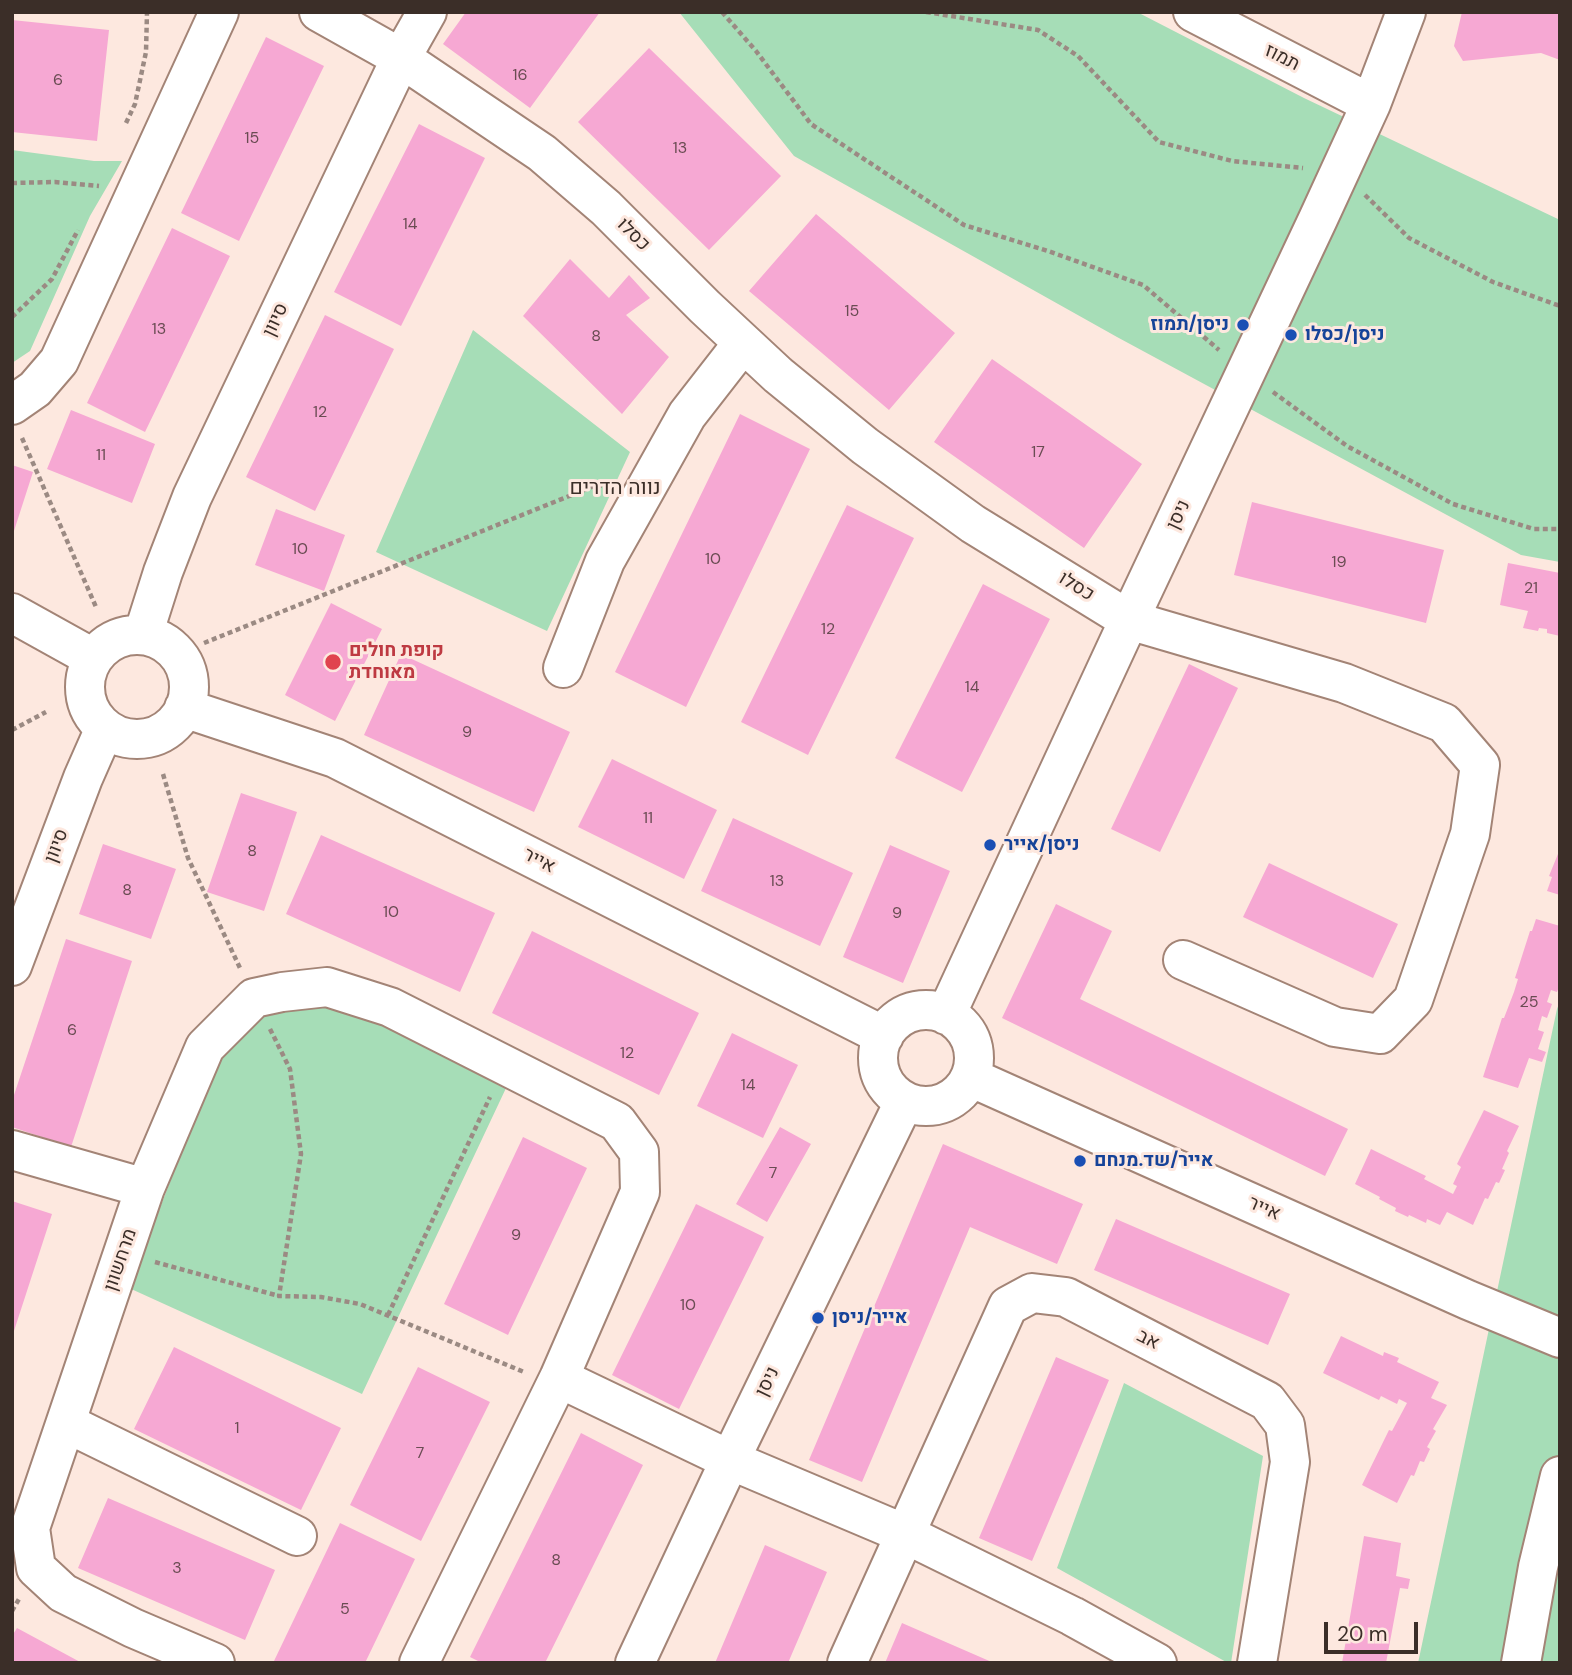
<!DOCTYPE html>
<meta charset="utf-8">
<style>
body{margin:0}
#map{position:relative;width:1572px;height:1675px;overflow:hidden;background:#fde8df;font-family:"DM Sans",sans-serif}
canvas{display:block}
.frame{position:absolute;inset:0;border:14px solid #3b2e28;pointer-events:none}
.scale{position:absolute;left:1324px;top:1622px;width:94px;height:32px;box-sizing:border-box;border:4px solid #3b2e28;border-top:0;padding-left:9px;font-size:21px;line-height:24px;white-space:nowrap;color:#3b2e28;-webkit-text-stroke:5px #fde8df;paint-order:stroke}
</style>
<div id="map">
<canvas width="1572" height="1675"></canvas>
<div class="frame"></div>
<div class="scale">20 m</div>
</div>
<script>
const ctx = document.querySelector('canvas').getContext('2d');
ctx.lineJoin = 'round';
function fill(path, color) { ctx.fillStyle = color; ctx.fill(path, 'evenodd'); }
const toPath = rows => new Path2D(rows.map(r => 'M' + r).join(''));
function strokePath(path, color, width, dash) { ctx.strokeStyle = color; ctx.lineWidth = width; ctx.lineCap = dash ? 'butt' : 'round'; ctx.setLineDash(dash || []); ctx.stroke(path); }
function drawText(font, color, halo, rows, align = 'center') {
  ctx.font = font + ' "DM Sans",Heebo,sans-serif'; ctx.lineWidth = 6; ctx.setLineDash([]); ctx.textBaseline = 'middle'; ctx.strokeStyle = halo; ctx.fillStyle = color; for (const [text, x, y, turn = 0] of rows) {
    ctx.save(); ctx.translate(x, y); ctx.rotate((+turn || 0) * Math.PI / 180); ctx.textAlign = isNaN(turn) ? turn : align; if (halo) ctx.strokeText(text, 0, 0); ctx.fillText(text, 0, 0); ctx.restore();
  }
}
fill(toPath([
 [679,12,1137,12,1304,98,1560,220,1560,562,1521,555,1117,337,794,156],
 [12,150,94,161,122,161,90,216,30,351,12,363],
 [473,330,630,452,547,631,376,552],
 [344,992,515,1069,362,1394,129,1288,217,1060,238,1025,282,1000],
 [1560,1001,1560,1663,1418,1663,1557,1009],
 [1124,1383,1263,1456,1231,1663,1228,1663,1057,1568]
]), '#a6ddb7');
fill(toPath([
 [466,12,600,12,530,108,443,44],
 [1462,12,1560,12,1560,60,1541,53,1463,61,1454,46],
 [12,20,109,30,97,141,12,132],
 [266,37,324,66,239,241,181,213],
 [649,48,781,176,709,250,578,122],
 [419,124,485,158,401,326,334,292],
 [816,214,955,333,889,410,749,291],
 [172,228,230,256,145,432,87,403],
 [570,259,609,298,629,275,650,298,626,315,669,357,622,414,523,316],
 [325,315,394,349,315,511,246,477],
 [992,359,1142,464,1084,548,934,442],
 [71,410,155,444,132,503,47,469],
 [740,414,810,449,686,707,615,672],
 [12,465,33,472,13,534,12,534],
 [1252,502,1444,550,1426,623,1234,575],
 [847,505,914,538,808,755,741,722],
 [276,509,345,535,324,591,255,565],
 [1508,563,1560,573,1560,636,1547,633,1547,629,1539,628,1538,631,1523,628,1528,611,1500,605],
 [983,584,1050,619,962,792,895,758],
 [331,603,382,629,335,721,285,695],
 [401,654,570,732,534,812,364,735],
 [1189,664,1238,688,1160,852,1111,829],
 [612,759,717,810,684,879,578,827],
 [241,793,297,812,264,911,207,892],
 [733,818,853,873,820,946,701,891],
 [321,835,495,913,460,992,286,914],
 [103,844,176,869,151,939,79,914],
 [890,845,950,871,903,983,843,957],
 [1560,849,1560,895,1547,891,1552,877,1549,876],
 [1269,863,1398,924,1373,978,1243,917],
 [1056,904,1112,931,1080,999,1348,1129,1325,1176,1002,1018],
 [1536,919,1560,926,1560,984,1557,992,1551,990,1547,1002,1552,1004,1547,1018,1542,1016,1538,1030,1544,1032,1538,1049,1546,1052,1542,1062,1529,1058,1518,1088,1483,1077,1502,1018,1504,1018,1514,992,1518,979,1515,978,1530,931,1532,931],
 [532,931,699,1013,659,1095,492,1013],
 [66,939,132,961,71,1147,12,1127,12,1101],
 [732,1033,798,1065,763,1138,697,1106],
 [1484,1110,1519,1126,1507,1151,1509,1153,1502,1169,1505,1170,1499,1183,1496,1182,1488,1199,1485,1198,1473,1225,1447,1212,1440,1225,1427,1219,1426,1223,1409,1215,1408,1217,1395,1211,1396,1208,1379,1199,1380,1197,1355,1184,1371,1149,1426,1176,1424,1179,1453,1194,1457,1186,1453,1184,1461,1167,1457,1164],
 [780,1127,811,1144,767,1222,736,1204],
 [523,1137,587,1168,508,1335,444,1304],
 [943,1144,1083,1204,1057,1264,970,1227,862,1482,809,1460],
 [12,1201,52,1214,13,1334,12,1334],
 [696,1204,764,1237,679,1409,612,1375],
 [1116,1219,1290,1294,1268,1345,1094,1270],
 [1341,1336,1383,1356,1384,1352,1399,1358,1397,1362,1439,1382,1431,1398,1447,1405,1433,1429,1436,1431,1427,1447,1430,1449,1424,1462,1420,1461,1414,1476,1411,1475,1397,1503,1362,1485,1389,1430,1392,1431,1407,1403,1399,1399,1397,1404,1381,1396,1379,1400,1323,1373],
 [174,1347,341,1428,301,1510,134,1429],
 [1056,1357,1109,1380,1032,1561,979,1538],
 [418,1367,490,1402,421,1541,350,1505],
 [581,1433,643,1465,545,1663,482,1663,470,1657],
 [108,1498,275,1570,245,1640,78,1568],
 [340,1523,415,1559,365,1663,279,1663,274,1661],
 [1364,1536,1401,1543,1396,1576,1410,1579,1408,1589,1400,1588,1386,1663,1342,1663],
 [765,1545,827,1572,788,1663,715,1663],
 [902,1623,994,1663,885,1663],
 [17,1628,82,1663,12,1663,12,1636]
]), '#f6a8d3');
const minor = toPath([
 [319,12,401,58,542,153,606,208,705,307,778,375,865,446,973,524,1129,620,1344,683,1444,723,1480,765,1470,834,1413,1000,1380,1034,1335,1027,1183,960],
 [1193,12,1371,104],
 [12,405,35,389,59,361,219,12],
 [12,613,93,658],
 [143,635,163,572,192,497,401,58,427,12],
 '85 687a52 52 0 1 1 104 0a52 52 0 1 1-104 0Z',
 [563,668,605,561,636,506,687,415,743,343],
 [184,708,335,758,884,1036],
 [12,966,83,778,105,728],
 '878 1058a48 48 0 1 1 96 0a48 48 0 1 1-96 0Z',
 [946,1015,1129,620,1318,219,1371,104,1406,12],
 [970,1077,1468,1300,1560,1338],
 [12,1150,145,1188],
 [559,1378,730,1460,905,1534,1072,1616,1157,1663],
 [66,1423,297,1536],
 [215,1663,133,1628,63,1593,36,1568,30,1528,145,1188,205,1047,254,998,282,992,327,987,390,1007,617,1122,639,1152,640,1192,559,1378,419,1663],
 [635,1663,730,1460,904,1102],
 [847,1663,1008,1306,1032,1293,1066,1297,1267,1401,1285,1425,1290,1462,1257,1663]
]);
const major = toPath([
 [1521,1663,1538,1567,1560,1476]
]);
strokePath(minor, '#a38476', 42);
strokePath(major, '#a38476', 42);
strokePath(toPath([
 [722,12,756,51,811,124,964,225,1048,251,1143,285,1219,350],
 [926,12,1038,30,1078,56,1159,142,1232,161,1303,168],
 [126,123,135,104,146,52,147,12],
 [12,183,55,182,99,186],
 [1365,195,1409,238,1493,282,1560,306],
 [12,317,52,279,78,230],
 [1273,392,1347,446,1453,504,1534,529,1560,529],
 [22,438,96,607],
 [204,643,599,484,608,489],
 [12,730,46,712],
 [163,774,188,858,240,968],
 [270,1029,290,1069,301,1154,279,1296,321,1297,360,1304,524,1372],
 [155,1262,279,1296],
 [388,1315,490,1097],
 [12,1611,19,1599]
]), '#9b8a83', 4.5, [5, 3.5]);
strokePath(minor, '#fff', 38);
strokePath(major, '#fff', 38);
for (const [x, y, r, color] of [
 [1243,325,7,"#1a4fb4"],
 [1291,335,7,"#1a4fb4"],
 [333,662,9,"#e0444e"],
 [990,845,7,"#1a4fb4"],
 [1080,1161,7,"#1a4fb4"],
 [818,1318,7,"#1a4fb4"]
]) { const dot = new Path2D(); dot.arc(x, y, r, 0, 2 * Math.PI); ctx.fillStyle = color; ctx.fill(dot); strokePath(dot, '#fde8df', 2.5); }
drawText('16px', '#6a4c53', null, [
 ["16",520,76],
 ["6",58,81],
 ["15",252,139],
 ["13",680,149],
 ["14",410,225],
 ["15",852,312],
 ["13",159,330],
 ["8",596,337],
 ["12",320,413],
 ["17",1038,453],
 ["11",101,456],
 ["10",300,550],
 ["10",713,560],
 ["19",1339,563],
 ["21",1531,589],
 ["12",828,630],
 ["14",972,688],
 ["9",467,733],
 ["11",648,819],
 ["8",252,852],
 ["13",777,882],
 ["8",127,891],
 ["10",391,913],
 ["9",897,914],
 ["25",1529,1003],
 ["6",72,1031],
 ["12",627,1054],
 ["14",748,1086],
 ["7",773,1174],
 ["9",516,1236],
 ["10",688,1306],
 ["1",237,1429],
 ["7",420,1454],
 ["8",556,1561],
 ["3",177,1569],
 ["5",345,1610]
]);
drawText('19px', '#3b2e28', '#fde8df', [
 ["תמוז",1282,58,27],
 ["כסלו",633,235,45],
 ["סיוון",276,320,-65],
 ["ניסן",1179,515,-65],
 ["כסלו",1076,587,32],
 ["סיוון",57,846,-69],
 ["אייר",539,861,27],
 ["אייר",1264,1209,24],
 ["מרחשוון",121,1260,-71],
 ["אב",1148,1340,27],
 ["ניסן",768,1382,-64]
]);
drawText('bold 19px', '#164399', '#fde8df', [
 ["ניסן/תמוז",1229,325,"right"],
 ["ניסן/כסלו",1305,335],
 ["ניסן/אייר",1004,845],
 ["אייר/שד.מנחם",1094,1161],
 ["אייר/ניסן",832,1318]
], 'left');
drawText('bold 19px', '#be3a42', '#fde8df', [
 ["קופת חולים",349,651],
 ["מאוחדת",349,673]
], 'left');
drawText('21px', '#3b2e28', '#fde8df', [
 ["נווה הדרים",615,488]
]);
</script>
